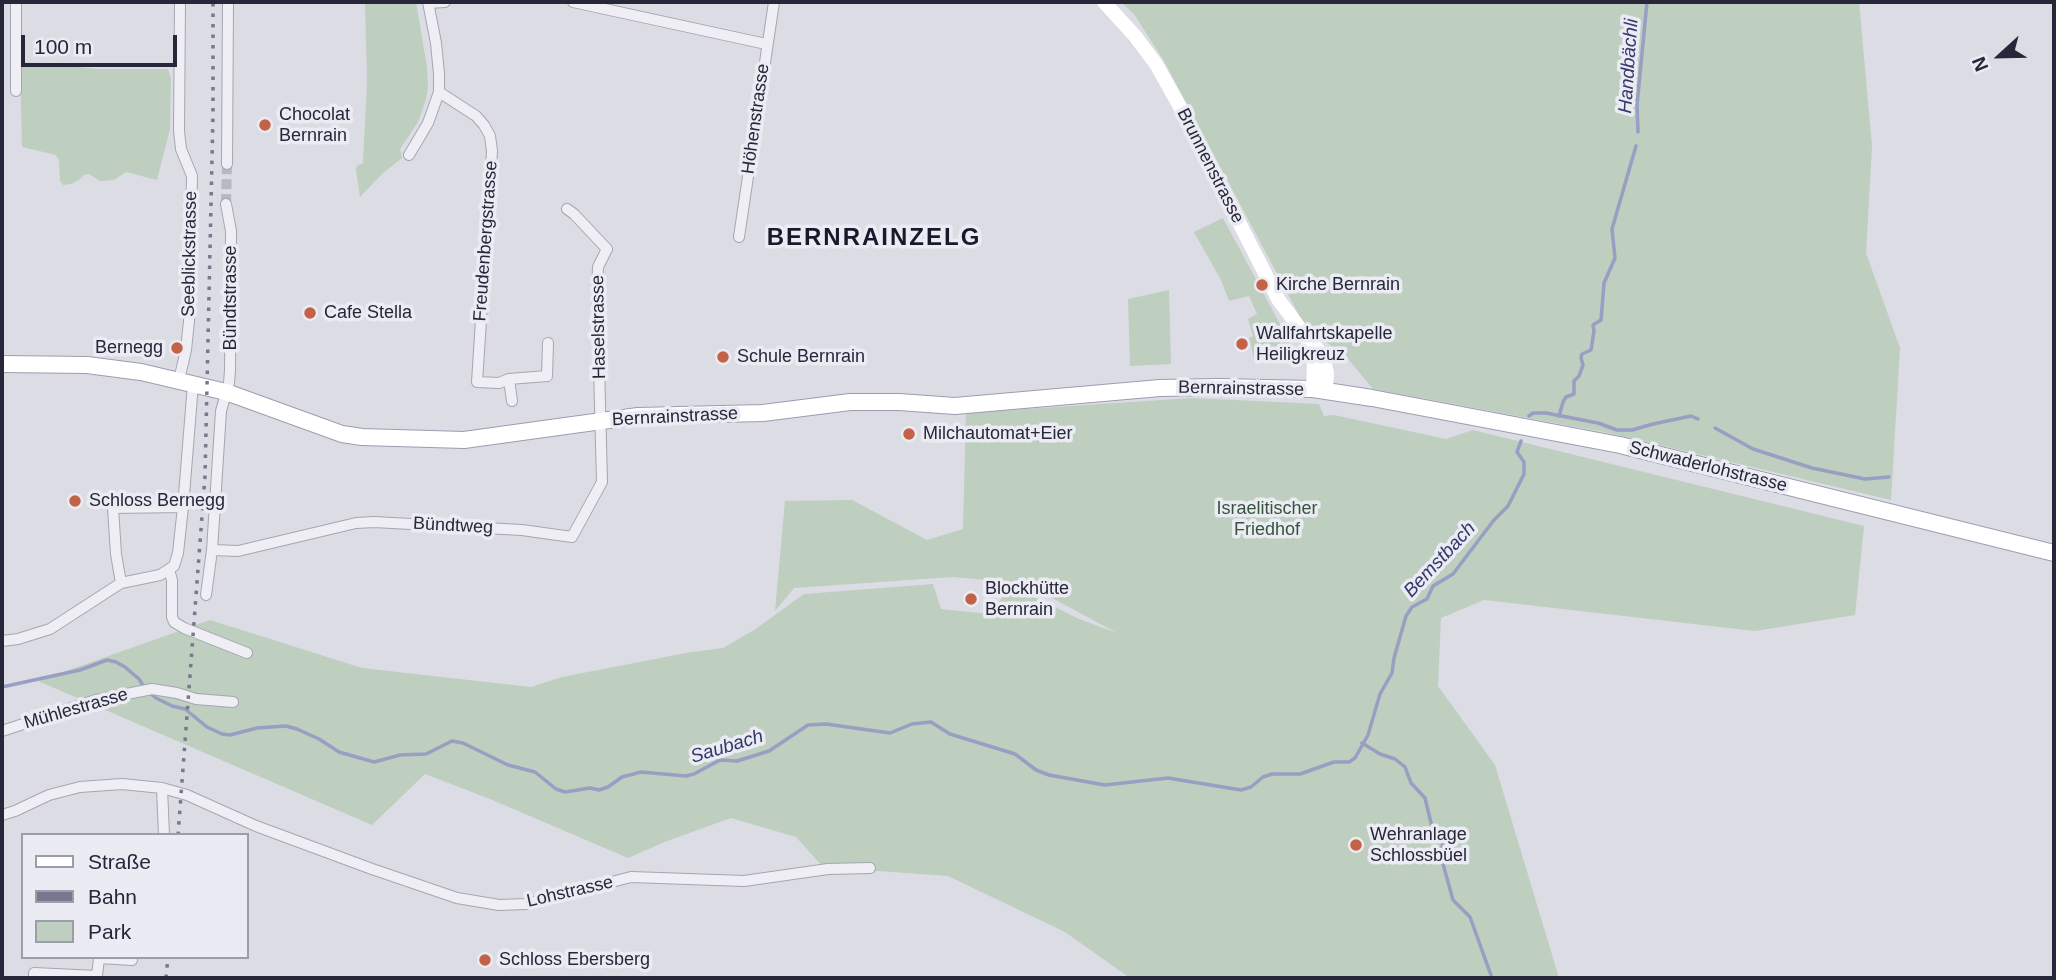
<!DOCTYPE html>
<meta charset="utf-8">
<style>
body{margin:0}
#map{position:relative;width:2056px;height:980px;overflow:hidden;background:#dcdce5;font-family:Helvetica,sans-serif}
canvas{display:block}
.frame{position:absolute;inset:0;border:4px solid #27273a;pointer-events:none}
.legend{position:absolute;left:21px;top:833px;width:228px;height:126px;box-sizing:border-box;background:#ebebf3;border:2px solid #9d9da9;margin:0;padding:9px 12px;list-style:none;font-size:21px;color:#27273a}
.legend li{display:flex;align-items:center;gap:14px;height:35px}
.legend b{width:35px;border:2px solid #9d9da9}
.north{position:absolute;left:1965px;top:21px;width:70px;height:70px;-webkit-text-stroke:5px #ebebf3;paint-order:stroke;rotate:248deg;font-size:19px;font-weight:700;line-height:28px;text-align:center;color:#27273a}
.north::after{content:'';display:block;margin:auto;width:24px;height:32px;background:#27273a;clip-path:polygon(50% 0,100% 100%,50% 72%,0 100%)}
.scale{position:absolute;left:21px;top:35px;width:156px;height:32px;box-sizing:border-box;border:4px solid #27273a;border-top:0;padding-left:9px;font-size:21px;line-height:24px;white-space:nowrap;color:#27273a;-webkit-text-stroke:5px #ebebf3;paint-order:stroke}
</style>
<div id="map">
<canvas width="2056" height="980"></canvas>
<div class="frame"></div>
<ul class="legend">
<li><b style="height:9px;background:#fff"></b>Straße</li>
<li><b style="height:9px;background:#77778d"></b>Bahn</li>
<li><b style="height:19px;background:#becebf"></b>Park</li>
</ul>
<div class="north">N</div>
<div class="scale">100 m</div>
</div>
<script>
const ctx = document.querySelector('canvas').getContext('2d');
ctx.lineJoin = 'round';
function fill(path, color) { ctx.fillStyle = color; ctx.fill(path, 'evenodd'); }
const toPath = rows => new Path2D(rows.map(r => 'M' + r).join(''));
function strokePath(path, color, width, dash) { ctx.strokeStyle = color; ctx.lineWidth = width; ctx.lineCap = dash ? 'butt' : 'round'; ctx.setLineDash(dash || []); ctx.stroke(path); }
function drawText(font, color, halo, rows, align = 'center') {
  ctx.font = font + ' Helvetica,sans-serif'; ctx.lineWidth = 7; ctx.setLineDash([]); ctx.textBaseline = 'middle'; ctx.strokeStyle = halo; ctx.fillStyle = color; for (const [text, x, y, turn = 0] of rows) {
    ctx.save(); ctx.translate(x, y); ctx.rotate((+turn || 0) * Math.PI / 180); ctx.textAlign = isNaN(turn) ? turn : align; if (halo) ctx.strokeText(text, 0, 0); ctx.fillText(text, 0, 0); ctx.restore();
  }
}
fill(toPath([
 [365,2,416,2,427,67,428,86,426,99,418,122,400,149,402,158,382,174,360,197,356,170,357,166,363,163,367,81],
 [1121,2,1859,2,1872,146,1866,253,1900,348,1891,500,1609,433,1373,389,1344,354,1307,330,1164,61,1134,14],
 [20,62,99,69,168,69,171,79,170,129,157,180,126,172,114,180,100,181,89,174,84,175,79,180,71,184,63,185,60,181,59,160,56,155,22,147],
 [1223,218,1295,352,1255,363,1249,338,1253,336,1248,319,1257,314,1249,296,1229,301,1221,280,1194,232],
 [1169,290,1171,364,1130,366,1128,299],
 [1191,398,1319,404,1324,416,1334,415,1446,439,1473,430,1864,526,1855,615,1755,631,1484,600,1441,618,1438,686,1495,765,1559,978,1130,978,1065,932,948,876,823,867,796,837,731,818,667,841,628,858,490,799,425,774,372,825,38,681,210,620,362,668,531,687,562,677,686,653,723,648,754,630,804,594,933,584,941,609,989,614,1009,589,1039,599,1079,619,1117,633,1041,592,1009,582,953,577,794,588,775,611,785,501,852,500,927,540,963,529,966,413]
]), '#becebf');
strokePath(toPath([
 [1638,132,1637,105,1647,2],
 [1529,416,1533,413,1546,413,1598,423,1617,430,1632,430,1653,424,1691,416,1698,419],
 [1559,416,1563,402,1566,397,1574,394,1574,381,1579,376,1583,365,1581,358,1582,354,1591,350,1594,331,1593,325,1601,320,1604,283,1615,258,1612,229,1636,146],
 [1715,428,1753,449,1812,468,1865,479,1889,477],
 [2,687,80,670,107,660,116,662,125,667,139,679,146,690,156,698,172,706,185,709,207,727,222,734,230,735,257,728,286,726,297,729,319,739,339,752,374,762,400,755,426,754,452,741,463,743,508,765,535,772,556,789,565,792,590,788,599,790,608,787,622,777,641,772,686,776,694,774,720,760,737,761,769,751,808,725,826,724,890,733,912,724,931,722,950,734,1015,754,1036,770,1049,775,1105,785,1168,778,1241,790,1251,787,1263,777,1272,774,1300,774,1334,762,1349,762,1355,758,1368,735,1380,694,1392,673,1394,658,1406,616,1412,607,1427,599,1433,586,1453,574,1494,520,1508,506,1524,474,1524,462,1517,452,1521,441],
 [1362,743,1380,754,1395,759,1405,767,1411,783,1425,798,1432,827,1442,841,1443,864,1453,900,1470,917,1492,978]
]), '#999ec3', 3.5);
strokePath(toPath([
 [226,204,227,164]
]), '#b8b8c3', 10, [10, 5]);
const minor = toPath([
 [16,2,16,91],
 [573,2,766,44],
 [428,3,445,2],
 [439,92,476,116,484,125,490,136,492,151,477,382,499,383,509,379,547,376,548,343],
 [409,155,428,123,439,92,439,74,436,43,428,2],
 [227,164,228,2],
 [226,204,231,231,230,370,229,383,221,411,212,550,238,551,356,523,374,522,522,530,572,537,602,482,597,289,598,267,607,249,574,214,567,209],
 [739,237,774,2],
 [509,379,512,401],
 [179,380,186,350,189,321,192,176,181,149,179,131,180,2],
 [169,570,172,580,172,617,174,622,184,628,247,653],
 [121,583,116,554,113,508,183,507],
 [206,595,212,550],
 [2,641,18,639,50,629,121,583,160,575,174,566,178,553,183,507,193,384],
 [2,731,96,700,152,689,177,693,196,699,233,702],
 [162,788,164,835],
 [2,815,15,811,49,795,80,787,122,784,162,788,187,795,256,826,372,869,457,898,499,905,526,904,631,877,744,881,828,869,870,868],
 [97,976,99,958,132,960],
 [34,978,34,973,97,976,96,978]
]);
const primary = toPath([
 [2,364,87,365,141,372,226,392,342,434,362,437,464,440,638,416,763,413,850,402,899,402,955,406,1160,388,1218,387,1313,389,1372,398,1620,445,2054,553]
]);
strokePath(minor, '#a6a6b2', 12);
strokePath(primary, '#9c9db0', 18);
strokePath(minor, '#eeeef4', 10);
strokePath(toPath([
 [1104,2,1135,36,1156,64,1184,114,1278,299,1307,338,1322,354,1327,372,1326,391],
 [1308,343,1314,364,1313,389]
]), '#fff', 14);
strokePath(primary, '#fff', 16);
strokePath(toPath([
 [178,835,205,476,213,114,213,2],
 [166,978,168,957]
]), '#77778d', 3.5, [3.5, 7]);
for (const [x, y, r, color] of [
 [265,125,7,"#c46247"],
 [1262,285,7,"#c46247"],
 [310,313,7,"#c46247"],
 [1242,344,7,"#c46247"],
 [177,348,7,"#c46247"],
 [723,357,7,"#c46247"],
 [909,434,7,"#c46247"],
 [75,501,7,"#c46247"],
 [971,599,7,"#c46247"],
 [1356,845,7,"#c46247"],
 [485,960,7,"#c46247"]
]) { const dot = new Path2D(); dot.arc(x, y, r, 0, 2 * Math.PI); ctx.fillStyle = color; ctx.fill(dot); strokePath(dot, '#ebebf3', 2.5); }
drawText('18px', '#27273a', '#ebebf3', [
 ["Chocolat",279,115],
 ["Bernrain",279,136],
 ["Kirche Bernrain",1276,285],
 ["Cafe Stella",324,313],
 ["Wallfahrtskapelle",1256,334],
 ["Heiligkreuz",1256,355],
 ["Bernegg",163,348,"right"],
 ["Schule Bernrain",737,357],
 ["Milchautomat+Eier",923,434],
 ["Schloss Bernegg",89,501],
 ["Blockhütte",985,589],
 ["Bernrain",985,610],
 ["Wehranlage",1370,835],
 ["Schlossbüel",1370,856],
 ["Schloss Ebersberg",499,960]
], 'left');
drawText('18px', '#27273a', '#ebebf3', [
 ["Höhenstrasse",756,119,-82],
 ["Brunnenstrasse",1210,166,63],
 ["Freudenbergstrasse",486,241,-86],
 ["Seeblickstrasse",190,254,-89],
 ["Bündtstrasse",231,298,-90],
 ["Haselstrasse",599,327,-91],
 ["Bernrainstrasse",1241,389,1],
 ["Bernrainstrasse",675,417,-3],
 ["Schwaderlohstrasse",1708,467,14],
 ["Bündtweg",453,526,3],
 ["Mühlestrasse",76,709,-16],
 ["Lohstrasse",570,892,-13]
]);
drawText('18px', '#35553b', '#ebebf3', [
 ["Israelitischer",1267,509],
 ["Friedhof",1267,530]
]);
drawText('italic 19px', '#34386b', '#ebebf3', [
 ["Handbächli",1629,66,-86],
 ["Bemstbach",1440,560,-47],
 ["Saubach",727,747,-17]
]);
ctx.letterSpacing = '2px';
drawText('bold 24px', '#1a192b', '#ebebf3', [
 ["BERNRAINZELG",874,238]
]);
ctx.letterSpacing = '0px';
</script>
